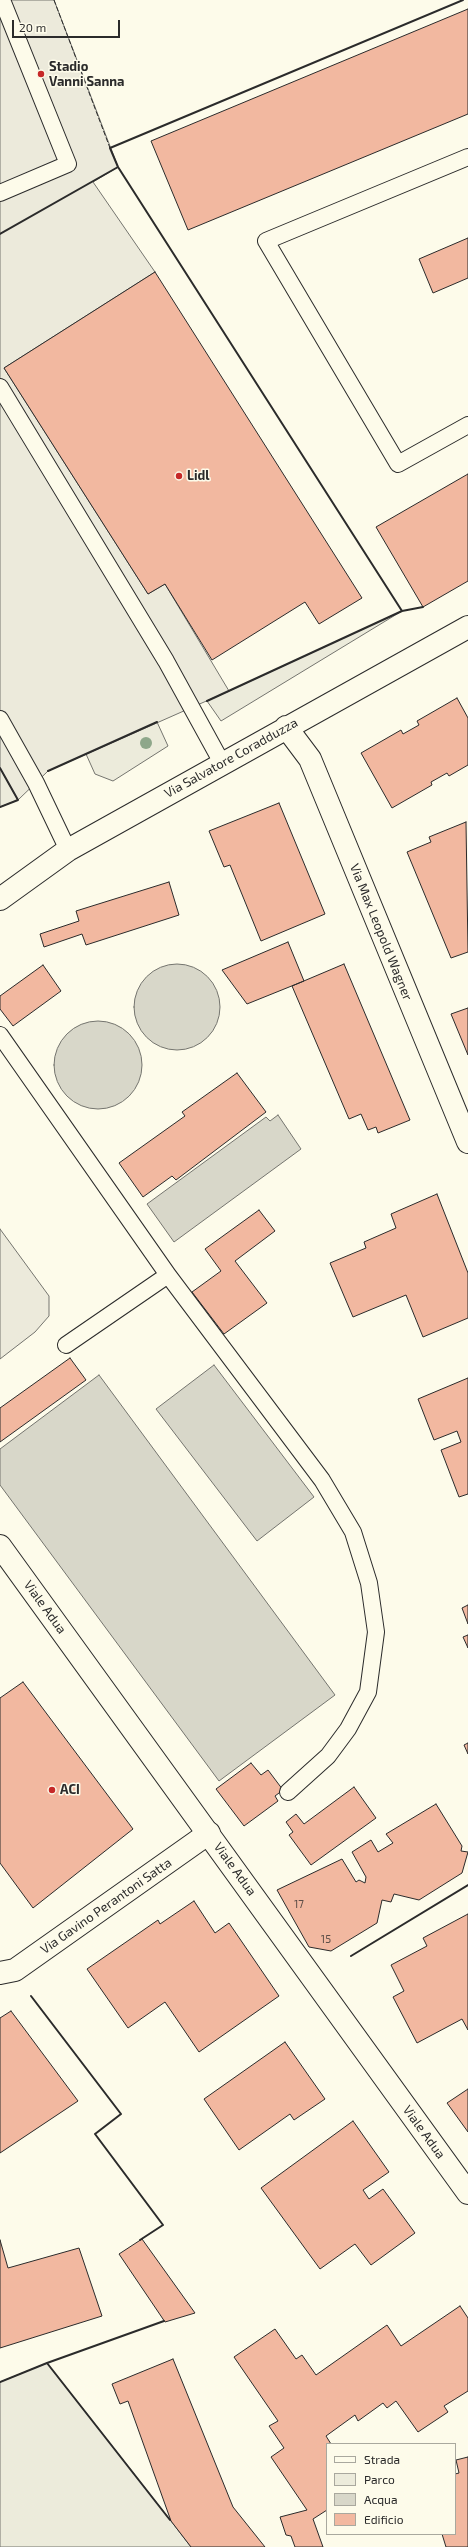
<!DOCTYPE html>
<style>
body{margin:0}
#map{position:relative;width:468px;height:2547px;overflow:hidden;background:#fdfbea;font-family:"Exo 2",sans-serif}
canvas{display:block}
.legend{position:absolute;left:326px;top:2443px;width:130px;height:92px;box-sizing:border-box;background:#fdfbea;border:1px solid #a9a89e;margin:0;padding:5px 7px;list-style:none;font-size:12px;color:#2b2b2b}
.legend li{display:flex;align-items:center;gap:8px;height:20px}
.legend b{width:20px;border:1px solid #a9a89e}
.scale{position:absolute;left:12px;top:20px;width:108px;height:18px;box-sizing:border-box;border:2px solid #2b2b2b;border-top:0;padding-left:5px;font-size:12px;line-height:14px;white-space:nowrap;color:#2b2b2b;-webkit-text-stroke:3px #fdfbea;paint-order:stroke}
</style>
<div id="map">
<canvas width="468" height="2547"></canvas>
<ul class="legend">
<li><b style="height:5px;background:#fdfbea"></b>Strada</li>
<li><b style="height:11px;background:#ecebdb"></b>Parco</li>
<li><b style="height:11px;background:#d8d7c9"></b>Acqua</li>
<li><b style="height:11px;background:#f2b8a0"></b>Edificio</li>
</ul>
<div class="scale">20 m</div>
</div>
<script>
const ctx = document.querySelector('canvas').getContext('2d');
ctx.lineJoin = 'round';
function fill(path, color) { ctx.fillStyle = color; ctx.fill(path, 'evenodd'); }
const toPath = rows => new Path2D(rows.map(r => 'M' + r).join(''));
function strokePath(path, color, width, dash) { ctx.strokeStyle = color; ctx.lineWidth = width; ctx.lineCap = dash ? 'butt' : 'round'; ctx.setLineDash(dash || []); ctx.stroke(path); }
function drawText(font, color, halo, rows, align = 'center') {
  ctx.font = font + ' "Exo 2",sans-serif'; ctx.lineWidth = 3; ctx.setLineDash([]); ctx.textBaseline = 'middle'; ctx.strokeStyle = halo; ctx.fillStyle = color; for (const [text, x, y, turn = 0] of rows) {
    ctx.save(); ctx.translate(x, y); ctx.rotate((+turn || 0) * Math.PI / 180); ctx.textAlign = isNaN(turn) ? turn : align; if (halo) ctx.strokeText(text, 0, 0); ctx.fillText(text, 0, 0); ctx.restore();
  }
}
const green = toPath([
 [402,611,221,721,207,701,229,691,402,611],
 [157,722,168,746,113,781,95,774,86,754,157,722],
 [0,768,18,800,0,807,0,768],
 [47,2363,171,2521,191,2547,0,2547,0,2382,47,2363]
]);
fill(green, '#ecebdb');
strokePath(green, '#74746e', 1);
const parking = toPath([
 [0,0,54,0,118,167,93,182,155,272,4,368,148,594,165,584,229,691,48,771,18,800,0,768,0,0],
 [0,1229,49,1296,49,1316,35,1332,0,1359,0,1229]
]);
fill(parking, '#eceadb');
strokePath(parking, '#74746e', 1);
const water = toPath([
 '134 1007a43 43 0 1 1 86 0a43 43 0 1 1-86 0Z',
 '54 1065a44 44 0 1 1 88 0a44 44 0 1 1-88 0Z',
 [278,1115,301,1149,174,1242,147,1204,266,1117,270,1121,278,1115],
 [214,1365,314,1497,257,1541,156,1409,214,1365],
 [99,1375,335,1695,219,1781,0,1485,0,1449,99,1375]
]);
fill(water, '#d8d7c9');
strokePath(water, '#74746e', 1);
const building = toPath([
 [468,9,468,114,188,230,151,141,468,9],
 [468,238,468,278,433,293,419,259,468,238],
 [155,272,362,598,319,624,305,602,212,660,165,584,148,594,4,368,155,272],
 [468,474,468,581,423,607,376,527,468,474],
 [457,698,468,718,468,765,449,776,447,773,431,782,432,785,392,808,361,753,401,730,403,734,419,725,417,721,457,698],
 [279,803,325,914,261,941,230,865,224,867,209,831,279,803],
 [466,822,468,952,451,958,407,852,431,842,429,837,466,822],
 [169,882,179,915,86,945,82,934,44,947,40,934,79,921,76,911,169,882],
 [288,942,304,981,247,1004,222,970,288,942],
 [344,964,410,1120,378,1133,376,1127,368,1130,361,1114,349,1119,292,986,344,964],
 [43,965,61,991,13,1026,0,1009,0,996,43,965],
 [468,1008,468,1055,451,1014,468,1008],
 [237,1073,266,1112,176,1180,172,1176,143,1197,119,1163,185,1116,182,1112,237,1073],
 [437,1194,468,1273,468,1318,423,1337,406,1295,353,1317,330,1263,366,1248,364,1242,396,1228,391,1214,437,1194],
 [259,1210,275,1231,235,1261,267,1303,224,1334,192,1292,221,1271,205,1249,259,1210],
 [70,1358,86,1380,0,1442,0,1408,70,1358],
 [468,1378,468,1494,459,1497,441,1450,461,1442,457,1431,434,1440,418,1399,468,1378],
 [468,1605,468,1624,462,1608,468,1605],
 [468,1635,468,1648,463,1637,468,1635],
 [23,1682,133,1829,33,1908,0,1863,0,1698,23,1682],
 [468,1743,468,1754,464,1745,468,1743],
 [251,1763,261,1775,268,1770,283,1790,275,1796,278,1801,244,1826,216,1789,251,1763],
 [354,1787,376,1818,311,1865,289,1835,293,1832,286,1822,296,1814,304,1824,354,1787],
 [436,1804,462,1846,461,1851,468,1852,462,1873,419,1900,394,1894,391,1902,382,1900,377,1923,331,1951,309,1947,277,1890,342,1859,356,1882,359,1880,365,1883,366,1877,352,1852,371,1840,378,1852,393,1843,386,1834,436,1804],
 [194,1901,215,1933,229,1923,279,1996,199,2052,165,2002,128,2028,87,1969,158,1920,160,1924,194,1901],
 [468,1914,468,2030,462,2019,417,2043,393,1997,404,1991,391,1965,427,1946,423,1938,468,1914],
 [11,2011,78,2101,0,2153,0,2018,11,2011],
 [285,2042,325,2099,294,2120,290,2114,239,2150,204,2099,285,2042],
 [468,2089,468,2132,447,2103,468,2089],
 [353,2121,389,2172,363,2190,369,2199,383,2189,415,2233,371,2265,355,2244,320,2269,261,2188,353,2121],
 [142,2239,195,2313,165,2322,119,2254,142,2239],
 [0,2240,8,2268,79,2248,102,2316,0,2348,0,2240],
 [460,2306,468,2318,468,2391,444,2406,448,2412,418,2432,396,2401,387,2408,383,2403,358,2421,355,2415,326,2436,331,2444,327,2444,327,2510,313,2519,323,2547,295,2547,291,2536,286,2535,280,2517,307,2510,271,2457,284,2448,269,2426,278,2421,234,2357,275,2329,296,2359,302,2355,316,2375,387,2325,401,2346,460,2306],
 [173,2359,233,2507,265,2547,191,2547,171,2521,128,2401,120,2404,112,2384,173,2359],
 [468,2457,468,2547,446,2547,442,2534,455,2534,455,2474,459,2473,456,2460,468,2457]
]);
fill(building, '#f2b8a0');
strokePath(building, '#2b2b2b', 1);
const service = toPath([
 [468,157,266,241,398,464,468,425],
 [0,193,68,164,2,0],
 [0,387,166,661,222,763],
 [0,719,36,783,68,850],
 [0,1035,168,1275],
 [66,1345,168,1275,322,1480,353,1532,369,1583,376,1632,368,1692,348,1729,328,1756,288,1792]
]);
const minor = toPath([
 [0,1973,15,1970,209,1833]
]);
const secondary = toPath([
 [286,727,310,759,468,1142],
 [0,899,68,850,468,627],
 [0,1546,468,2193]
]);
strokePath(service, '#2b2b2b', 18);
strokePath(minor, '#2b2b2b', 24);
strokePath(secondary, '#2b2b2b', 24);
strokePath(service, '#fdfbea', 16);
strokePath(minor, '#fdfbea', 22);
strokePath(secondary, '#fdfbea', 22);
strokePath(toPath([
 [54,0,110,148]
]), '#2b2b2b', 1, [5, 2]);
strokePath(toPath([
 [0,234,118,167],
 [423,607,402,611,118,167,110,148,463,0],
 [207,701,402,611],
 [0,768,18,800,0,807],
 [48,771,157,722],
 [351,1956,468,1885],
 [31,1996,121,2114,95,2134,163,2225,140,2240],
 [47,2363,164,2321],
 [0,2382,47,2363,170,2520]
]), '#2b2b2b', 2);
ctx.fillStyle = '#8ea78a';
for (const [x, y] of [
 [146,743]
]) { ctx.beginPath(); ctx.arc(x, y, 6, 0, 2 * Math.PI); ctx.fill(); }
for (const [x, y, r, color] of [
 [41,74,4,"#c62828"],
 [179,476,4,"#c62828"],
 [52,1790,4,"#c62828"]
]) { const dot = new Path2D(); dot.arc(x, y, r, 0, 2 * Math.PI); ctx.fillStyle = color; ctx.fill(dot); strokePath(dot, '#fdfbea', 1.5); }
drawText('11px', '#5d4e48', null, [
 ["17",299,1904],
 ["15",326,1939]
]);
drawText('bold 13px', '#2b2b2b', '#fdfbea', [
 ["Stadio",49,67],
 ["Vanni Sanna",49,82],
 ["Lidl",187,476],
 ["ACI",60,1790]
], 'left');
drawText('13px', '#2b2b2b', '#fdfbea', [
 ["Via Salvatore Coradduzza",231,758,-29],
 ["Via Max Leopold Wagner",381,932,68],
 ["Viale Adua",45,1607,54],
 ["Viale Adua",235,1869,54],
 ["Via Gavino Perantoni Satta",106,1906,-35],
 ["Viale Adua",424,2132,54]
]);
</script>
